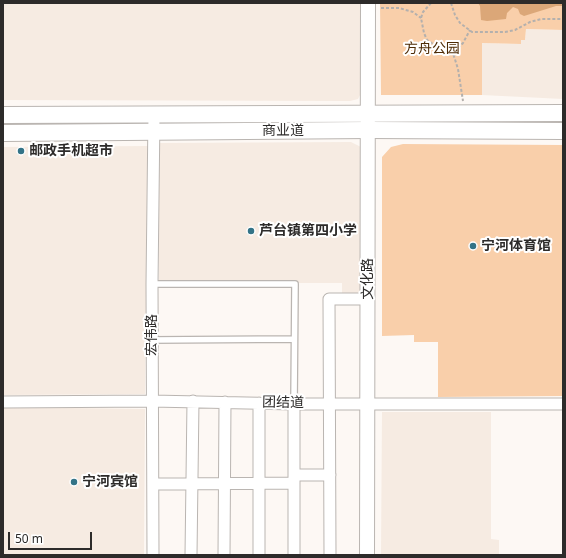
<!DOCTYPE html>
<meta charset="utf-8">
<style>
body{margin:0}
#map{position:relative;width:566px;height:558px;overflow:hidden;background:#fdf8f4;font-family:"Noto Sans",sans-serif}
canvas{display:block}
.frame{position:absolute;inset:0;border:4px solid #2d2b2a;pointer-events:none}
.scale{position:absolute;left:8px;top:532px;width:84px;height:18px;box-sizing:border-box;border:2px solid #2d2b2a;border-top:0;padding-left:5px;font-size:12px;line-height:14px;white-space:nowrap;color:#2d2b2a;-webkit-text-stroke:3px #fff;paint-order:stroke}
</style>
<div id="map">
<canvas width="566" height="558"></canvas>
<div class="frame"></div>
<div class="scale">50 m</div>
</div>
<script>
const ctx = document.querySelector('canvas').getContext('2d');
ctx.lineJoin = 'round';
function fill(path, color) { ctx.fillStyle = color; ctx.fill(path, 'evenodd'); }
const toPath = rows => new Path2D(rows.map(r => 'M' + r).join(''));
function strokePath(path, color, width, dash) { ctx.strokeStyle = color; ctx.lineWidth = width; ctx.lineCap = dash ? 'butt' : 'round'; ctx.setLineDash(dash || []); ctx.stroke(path); }
function drawText(font, color, halo, rows, align = 'center') {
  ctx.font = font + ' "Noto Sans","Noto Sans SC",sans-serif'; ctx.lineWidth = 4; ctx.setLineDash([]); ctx.textBaseline = 'middle'; ctx.strokeStyle = halo; ctx.fillStyle = color; for (const [text, x, y, turn = 0] of rows) {
    ctx.save(); ctx.translate(x, y); ctx.rotate((+turn || 0) * Math.PI / 180); ctx.textAlign = isNaN(turn) ? turn : align; if (halo) ctx.strokeText(text, 0, 0); ctx.fillText(text, 0, 0); ctx.restore();
  }
}
fill(toPath([
 [3,3,362,3,361,93,358,99,350,101,3,100],
 [526,29,563,30,563,99,482,95,482,43,521,44,521,40,525,40],
 [351,142,361,147,361,294,342,294,342,283,159,283,159,143],
 [148,146,145,394,3,395,3,147],
 [3,407,145,409,144,555,3,555],
 [382,412,491,412,491,539,499,540,499,555,381,555]
]), '#f6ebe2');
fill(toPath([
 [380,3,563,3,563,30,526,29,525,40,521,40,521,44,482,43,482,95,381,95],
 [403,144,563,145,563,396,438,397,438,342,414,342,414,335,382,336,382,157,391,147]
]), '#f9cfaa');
fill(toPath([
 [478,3,563,3,563,6,556,6,524,16,520,14,518,9,513,7,507,13,506,19,487,21,481,20,480,6]
]), '#dba778');
const service = toPath([
 [152,284,295,284,294,404],
 [152,340,294,339]
]);
const minor = toPath([
 [3,402,152,401,294,404,563,404],
 [294,404,294,555],
 [294,475,330,475],
 [153,484,294,483],
 [153,555,152,284,154,114],
 [191,555,193,401],
 [224,555,225,402],
 [259,555,259,403],
 [330,555,329,299,368,299]
]);
const tertiary = toPath([
 [367,555,368,3]
]);
const secondary = toPath([
 [3,115,563,113],
 [3,133,369,130,563,131]
]);
strokePath(service, '#bab5b1', 8);
strokePath(minor, '#bab5b1', 13);
strokePath(tertiary, '#bab5b1', 16);
strokePath(secondary, '#bab5b1', 18);
strokePath(toPath([
 [431,3,423,12,421,18,424,33,427,40,433,44,444,49,452,50,458,48,463,43,470,30],
 [451,3,455,15,460,23,472,32,505,32,515,30,530,22,541,19,563,19],
 [381,8,399,8,413,12,421,18],
 [452,50,458,69,463,101]
]), '#b4b0ad', 2, [3, 2]);
strokePath(service, '#fff', 5.5);
strokePath(minor, '#fff', 11);
strokePath(tertiary, '#fff', 14);
strokePath(secondary, '#fff', 16);
for (const [x, y, r, color] of [
 [21,151,4,"#337387"],
 [251,231,4,"#337387"],
 [473,246,4,"#337387"],
 [74,482,4,"#337387"]
]) { const dot = new Path2D(); dot.arc(x, y, r, 0, 2 * Math.PI); ctx.fillStyle = color; ctx.fill(dot); strokePath(dot, '#fff', 1.5); }
drawText('14px', '#4e2b05', '#fff', [
 ["方舟公园",432,49]
]);
drawText('14px', '#2d2b2a', '#fff', [
 ["商业道",283,131],
 ["文化路",368,279,-90],
 ["宏伟路",152,335,-90],
 ["团结道",283,403,1]
]);
drawText('bold 14px', '#2d2b2a', '#fff', [
 ["邮政手机超市",29,151],
 ["芦台镇第四小学",259,231],
 ["宁河体育馆",481,246],
 ["宁河宾馆",82,482]
], 'left');
</script>
